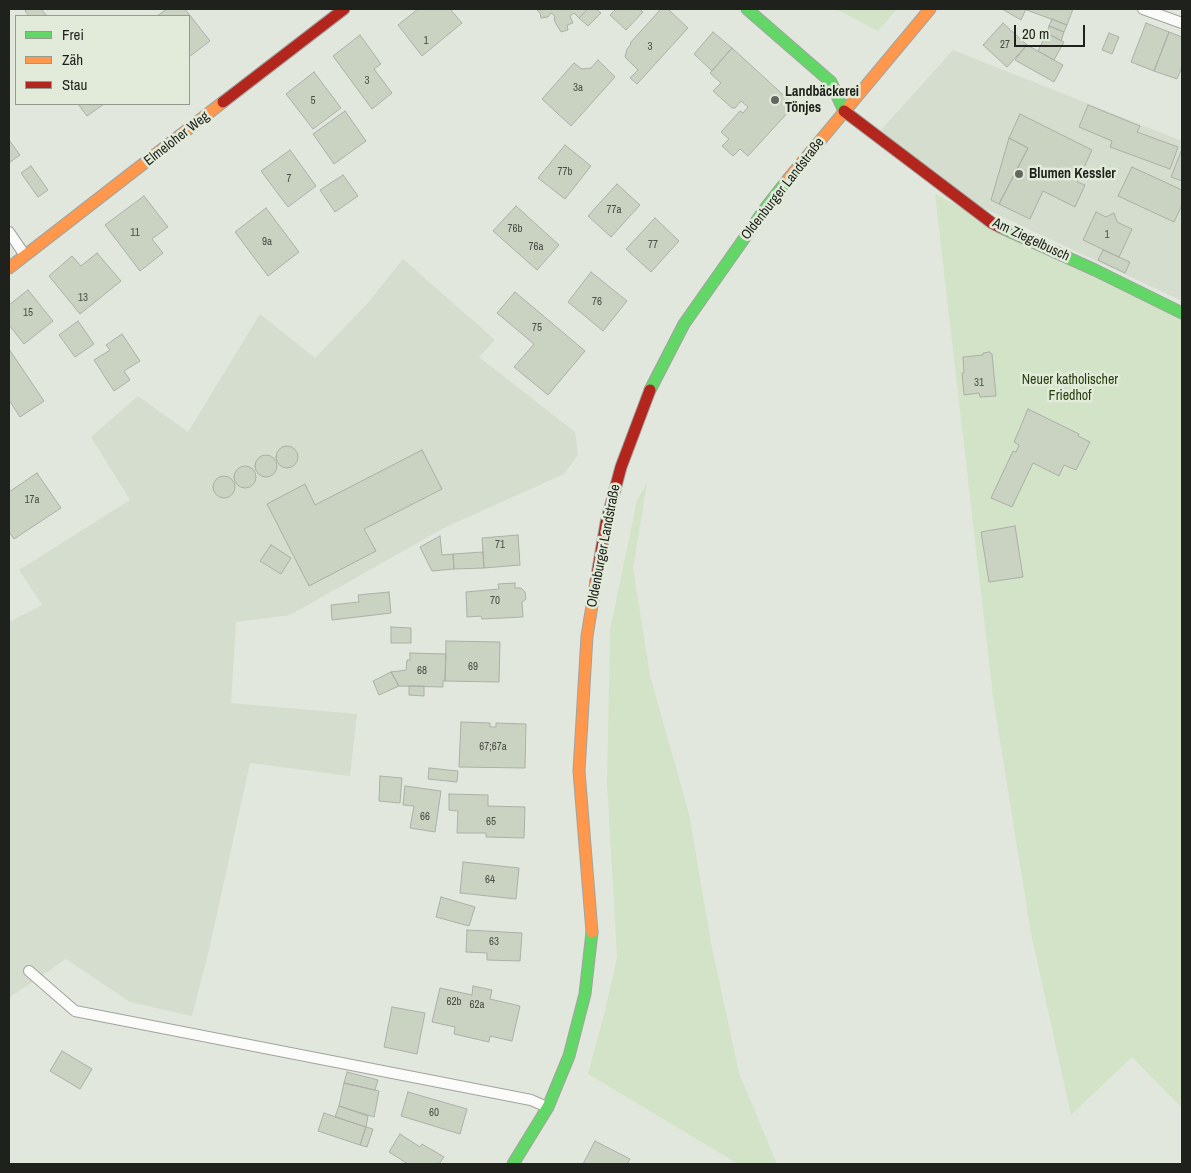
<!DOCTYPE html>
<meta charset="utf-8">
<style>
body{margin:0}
#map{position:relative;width:1191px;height:1173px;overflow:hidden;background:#e2e7de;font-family:"Archivo Narrow",sans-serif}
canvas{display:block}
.frame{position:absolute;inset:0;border:10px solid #1f221c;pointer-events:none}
.legend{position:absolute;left:15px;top:15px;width:175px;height:90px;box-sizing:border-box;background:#e2ebda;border:1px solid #949b8e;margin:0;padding:6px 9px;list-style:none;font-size:15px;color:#1f221c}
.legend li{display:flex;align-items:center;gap:10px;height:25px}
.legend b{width:25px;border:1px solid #949b8e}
.scale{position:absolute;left:1014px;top:25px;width:71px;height:22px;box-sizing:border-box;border:2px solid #1f221c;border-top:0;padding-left:6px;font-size:15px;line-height:18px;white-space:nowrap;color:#1f221c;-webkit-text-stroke:4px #e2ebda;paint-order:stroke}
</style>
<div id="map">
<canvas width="1191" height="1173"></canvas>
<div class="frame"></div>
<ul class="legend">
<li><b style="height:6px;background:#63d668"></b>Frei</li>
<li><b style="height:6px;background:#ff974d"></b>Zäh</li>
<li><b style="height:6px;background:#b3261e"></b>Stau</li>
</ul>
<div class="scale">20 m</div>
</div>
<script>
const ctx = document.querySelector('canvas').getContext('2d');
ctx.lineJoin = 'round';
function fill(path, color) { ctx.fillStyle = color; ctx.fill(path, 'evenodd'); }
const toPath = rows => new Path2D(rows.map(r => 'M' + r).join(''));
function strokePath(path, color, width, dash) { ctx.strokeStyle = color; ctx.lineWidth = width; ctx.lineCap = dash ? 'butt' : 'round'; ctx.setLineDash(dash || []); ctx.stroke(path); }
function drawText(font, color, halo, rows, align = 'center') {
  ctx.font = font + ' "Archivo Narrow",sans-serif'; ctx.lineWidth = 5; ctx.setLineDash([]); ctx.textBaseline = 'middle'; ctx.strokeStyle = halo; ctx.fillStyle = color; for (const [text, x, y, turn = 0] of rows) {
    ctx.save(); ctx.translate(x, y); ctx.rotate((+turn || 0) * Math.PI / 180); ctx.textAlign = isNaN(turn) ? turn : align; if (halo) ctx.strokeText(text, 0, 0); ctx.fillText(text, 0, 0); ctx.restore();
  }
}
fill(toPath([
 [953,50,1182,141,1182,301,981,207,880,131],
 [403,259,495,340,479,357,575,432,578,455,564,474,444,528,290,615,236,622,231,703,357,714,350,776,250,763,209,950,192,1016,130,1002,66,959,9,998,9,622,42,605,19,570,130,500,91,437,138,396,188,432,260,314,315,358,367,304]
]), '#d4ddce');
fill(toPath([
 [836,9,897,9,878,31],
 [935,194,1182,318,1182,1108,1132,1057,1071,1115,1031,934,993,697],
 [647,483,633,568,650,675,689,814,712,948,739,1073,777,1164,738,1164,588,1074,605,1011,617,957,607,784,610,630,637,500]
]), '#d3e3c7');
const building = toPath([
 [28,9,41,9,47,16,29,16,25,11,28,9],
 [167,9,185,9,210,41,189,57,189,16,157,16,167,9],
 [418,9,450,9,462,23,422,56,398,25,418,9],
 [536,9,588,9,579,18,574,13,570,16,573,23,567,25,568,30,561,32,556,24,554,19,555,16,551,13,548,17,541,18,540,13,536,9],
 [588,9,596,9,601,13,588,26,579,18,588,9],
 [616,9,639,9,643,12,626,30,610,15,616,9],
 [661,9,668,9,688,28,637,84,630,78,638,70,625,57,627,49,631,44,630,43,661,9],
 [1002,9,1026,9,1021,20,1002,9],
 [1024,9,1073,9,1067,25,1024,9],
 [1052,19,1067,25,1064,32,1049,26,1052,19],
 [1003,23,1027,45,1007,67,983,45,1003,23],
 [1146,23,1169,32,1154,71,1131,62,1146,23],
 [1049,26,1064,32,1061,41,1047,33,1049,26],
 [713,32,732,48,712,71,694,54,713,32],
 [1169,32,1182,37,1182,67,1177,79,1154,71,1169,32],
 [1047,33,1064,42,1054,60,1038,51,1047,33],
 [1109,33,1119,37,1112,54,1102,50,1109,33],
 [360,35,381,64,374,69,392,93,372,109,333,56,360,35],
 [1027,45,1063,65,1054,82,1015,60,1027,45],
 [732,48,790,101,791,109,748,156,740,149,733,156,722,146,729,139,721,132,740,111,743,113,748,107,741,101,735,108,732,108,713,91,721,83,710,73,732,48],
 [598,60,615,77,571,126,542,99,574,63,582,69,591,68,598,60],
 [314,72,341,108,313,129,286,94,314,72],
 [78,104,104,104,87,116,78,104],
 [1088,105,1140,126,1137,132,1178,147,1170,169,1110,147,1112,141,1079,127,1088,105],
 [345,111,366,141,334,164,313,134,345,111],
 [1020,114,1092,150,1077,182,1085,185,1075,207,1043,191,1030,219,999,204,1028,148,1009,138,1020,114],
 [1009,138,1028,148,999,204,991,200,1009,138],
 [9,140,20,155,9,163,9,140],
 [565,145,591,166,565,199,538,178,565,145],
 [1182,149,1182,181,1171,177,1182,149],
 [290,150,316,186,288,207,261,171,290,150],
 [31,166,48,190,38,197,21,173,31,166],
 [1132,167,1182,190,1182,205,1174,222,1118,196,1132,167],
 [343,175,358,196,335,212,320,190,343,175],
 [617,184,640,205,611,237,588,216,617,184],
 [144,196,168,227,152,239,163,253,140,271,105,225,144,196],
 [516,206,559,245,537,270,493,231,516,206],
 [266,208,299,252,268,276,235,232,266,208],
 [1096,212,1106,217,1114,213,1117,222,1132,229,1119,257,1083,240,1096,212],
 [655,218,679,241,651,272,626,249,655,218],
 [1103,250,1130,262,1125,273,1098,260,1103,250],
 [97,253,121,281,80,314,49,276,72,256,81,266,97,253],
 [591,272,627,301,603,331,568,302,591,272],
 [28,290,53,321,24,344,9,325,9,305,28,290],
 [515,292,585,351,548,395,514,367,534,344,497,313,515,292],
 [78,321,94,344,75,357,59,335,78,321],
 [122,334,140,361,124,371,130,380,114,391,94,360,110,350,106,345,122,334],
 [9,349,44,401,20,417,9,400,9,349],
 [989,352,992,354,996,396,980,397,979,393,964,395,962,373,964,373,963,357,983,355,983,353,989,352],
 [1028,409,1079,434,1078,436,1090,442,1076,470,1064,465,1059,476,1033,463,1012,507,991,498,1013,451,1016,452,1019,445,1014,442,1028,409],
 '276 457a11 11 0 1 1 22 0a11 11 0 1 1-22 0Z',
 [422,450,442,489,364,529,376,551,309,586,267,504,305,484,315,505,422,450],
 '255 466a11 11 0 1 1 22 0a11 11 0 1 1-22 0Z',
 '234 477a11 11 0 1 1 22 0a11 11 0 1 1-22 0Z',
 [37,473,61,508,14,539,9,532,9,492,37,473],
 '213 487a11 11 0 1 1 22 0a11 11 0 1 1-22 0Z',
 [1015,526,1023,577,989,582,981,532,1015,526],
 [518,535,520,565,484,568,482,538,518,535],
 [440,536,442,555,453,554,454,569,432,571,420,547,440,536],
 [271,545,291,558,281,574,260,561,271,545],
 [483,552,484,568,454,569,453,554,483,552],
 [515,583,515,588,521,588,525,592,526,599,522,602,523,617,482,619,481,616,467,617,466,592,499,589,498,584,515,583],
 [389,592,391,613,332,620,331,605,359,602,358,595,389,592],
 [391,627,411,628,411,643,391,643,391,627],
 [446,641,500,642,499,682,445,681,446,641],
 [410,653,446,654,445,681,443,681,443,687,399,686,391,672,406,670,407,660,410,660,410,653],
 [391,672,399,686,379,695,373,681,391,672],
 [409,686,424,686,424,696,409,695,409,686],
 [461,722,490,723,490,727,496,727,496,723,526,724,525,768,459,767,461,722],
 [429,768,458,771,457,782,428,779,429,768],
 [380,776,402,778,400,803,379,801,380,776],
 [405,786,441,791,435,832,410,828,414,806,403,805,405,786],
 [449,794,488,795,488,806,525,807,524,838,486,837,486,833,457,833,458,811,449,810,449,794],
 [463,862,519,868,516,899,460,893,463,862],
 [441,897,475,907,469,926,436,917,441,897],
 [467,930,522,933,520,961,487,960,487,953,466,952,467,930],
 [473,986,492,990,490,999,520,1006,512,1041,490,1036,489,1042,454,1034,455,1027,432,1022,440,988,472,995,473,986],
 [392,1007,425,1013,417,1054,384,1047,392,1007],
 [62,1051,92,1069,80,1089,50,1071,62,1051],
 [347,1072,378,1080,375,1090,344,1083,347,1072],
 [344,1083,379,1091,374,1117,339,1106,344,1083],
 [408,1092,467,1109,460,1134,401,1116,408,1092],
 [339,1106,368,1116,366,1127,335,1117,339,1106],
 [324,1113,366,1127,360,1145,318,1131,324,1113],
 [366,1127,373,1129,367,1147,360,1145,366,1127],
 [400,1134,420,1147,422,1144,444,1157,439,1164,408,1164,389,1152,400,1134],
 [595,1141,630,1159,627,1164,583,1164,595,1141]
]);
fill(building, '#cad3c2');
strokePath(building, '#abafa8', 1);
const lane = toPath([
 [1143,9,1182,23],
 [9,232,24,254],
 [29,971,75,1011,531,1100,547,1107]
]);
const fast = toPath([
 [747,9,831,82,844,111],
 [1000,227,1095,270,1182,313],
 [650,390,684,324,767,206,789,178],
 [513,1164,548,1107,569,1056,585,994,592,932]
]);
const slow = toPath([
 [789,178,930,9],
 [9,268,223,102],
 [592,932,579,771,587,636,596,581]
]);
const jam = toPath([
 [223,102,344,9],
 [844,111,992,223,1000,227],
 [596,581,606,523,621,467,650,390]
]);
strokePath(lane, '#a1a49e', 12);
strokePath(fast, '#a1a49e', 13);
strokePath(slow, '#a1a49e', 13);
strokePath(jam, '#a1a49e', 13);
strokePath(lane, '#fbfbfa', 10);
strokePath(fast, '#63d668', 11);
strokePath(slow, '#ff974d', 11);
strokePath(jam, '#b3261e', 11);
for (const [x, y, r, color] of [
 [775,100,5,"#636760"],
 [1019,174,5,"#636760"]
]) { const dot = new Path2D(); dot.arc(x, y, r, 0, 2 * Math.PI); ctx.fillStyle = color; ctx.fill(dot); strokePath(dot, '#e2ebda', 2); }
drawText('11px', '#4a4e46', null, [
 ["1",426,41],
 ["27",1005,45],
 ["3",650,47],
 ["3",367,81],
 ["3a",578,88],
 ["5",313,101],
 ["77b",565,172],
 ["7",289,179],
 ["77a",614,210],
 ["76b",515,229],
 ["11",135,233],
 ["1",1107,235],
 ["9a",267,242],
 ["77",653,245],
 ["76a",536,247],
 ["13",83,298],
 ["76",597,302],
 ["15",28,313],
 ["75",537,328],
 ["31",979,383],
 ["17a",32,500],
 ["71",500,545],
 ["70",495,601],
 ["69",473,667],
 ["68",422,671],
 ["67;67a",493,747],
 ["66",425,817],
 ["65",491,822],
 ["64",490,880],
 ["63",494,942],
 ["62b",454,1002],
 ["62a",477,1005],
 ["60",434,1113]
]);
drawText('bold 14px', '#1f221c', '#e2ebda', [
 ["Landbäckerei",785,92],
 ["Tönjes",785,108],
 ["Blumen Kessler",1029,174]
], 'left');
drawText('14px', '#1f221c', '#e2ebda', [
 ["Elmeloher Weg",177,139,-38],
 ["Oldenburger Landstraße",783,189,-52],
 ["Am Ziegelbusch",1031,240,25],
 ["Oldenburger Landstraße",604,546,-79]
]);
drawText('14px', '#283e0e', '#e2ebda', [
 ["Neuer katholischer",1070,380],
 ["Friedhof",1070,396]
]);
</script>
